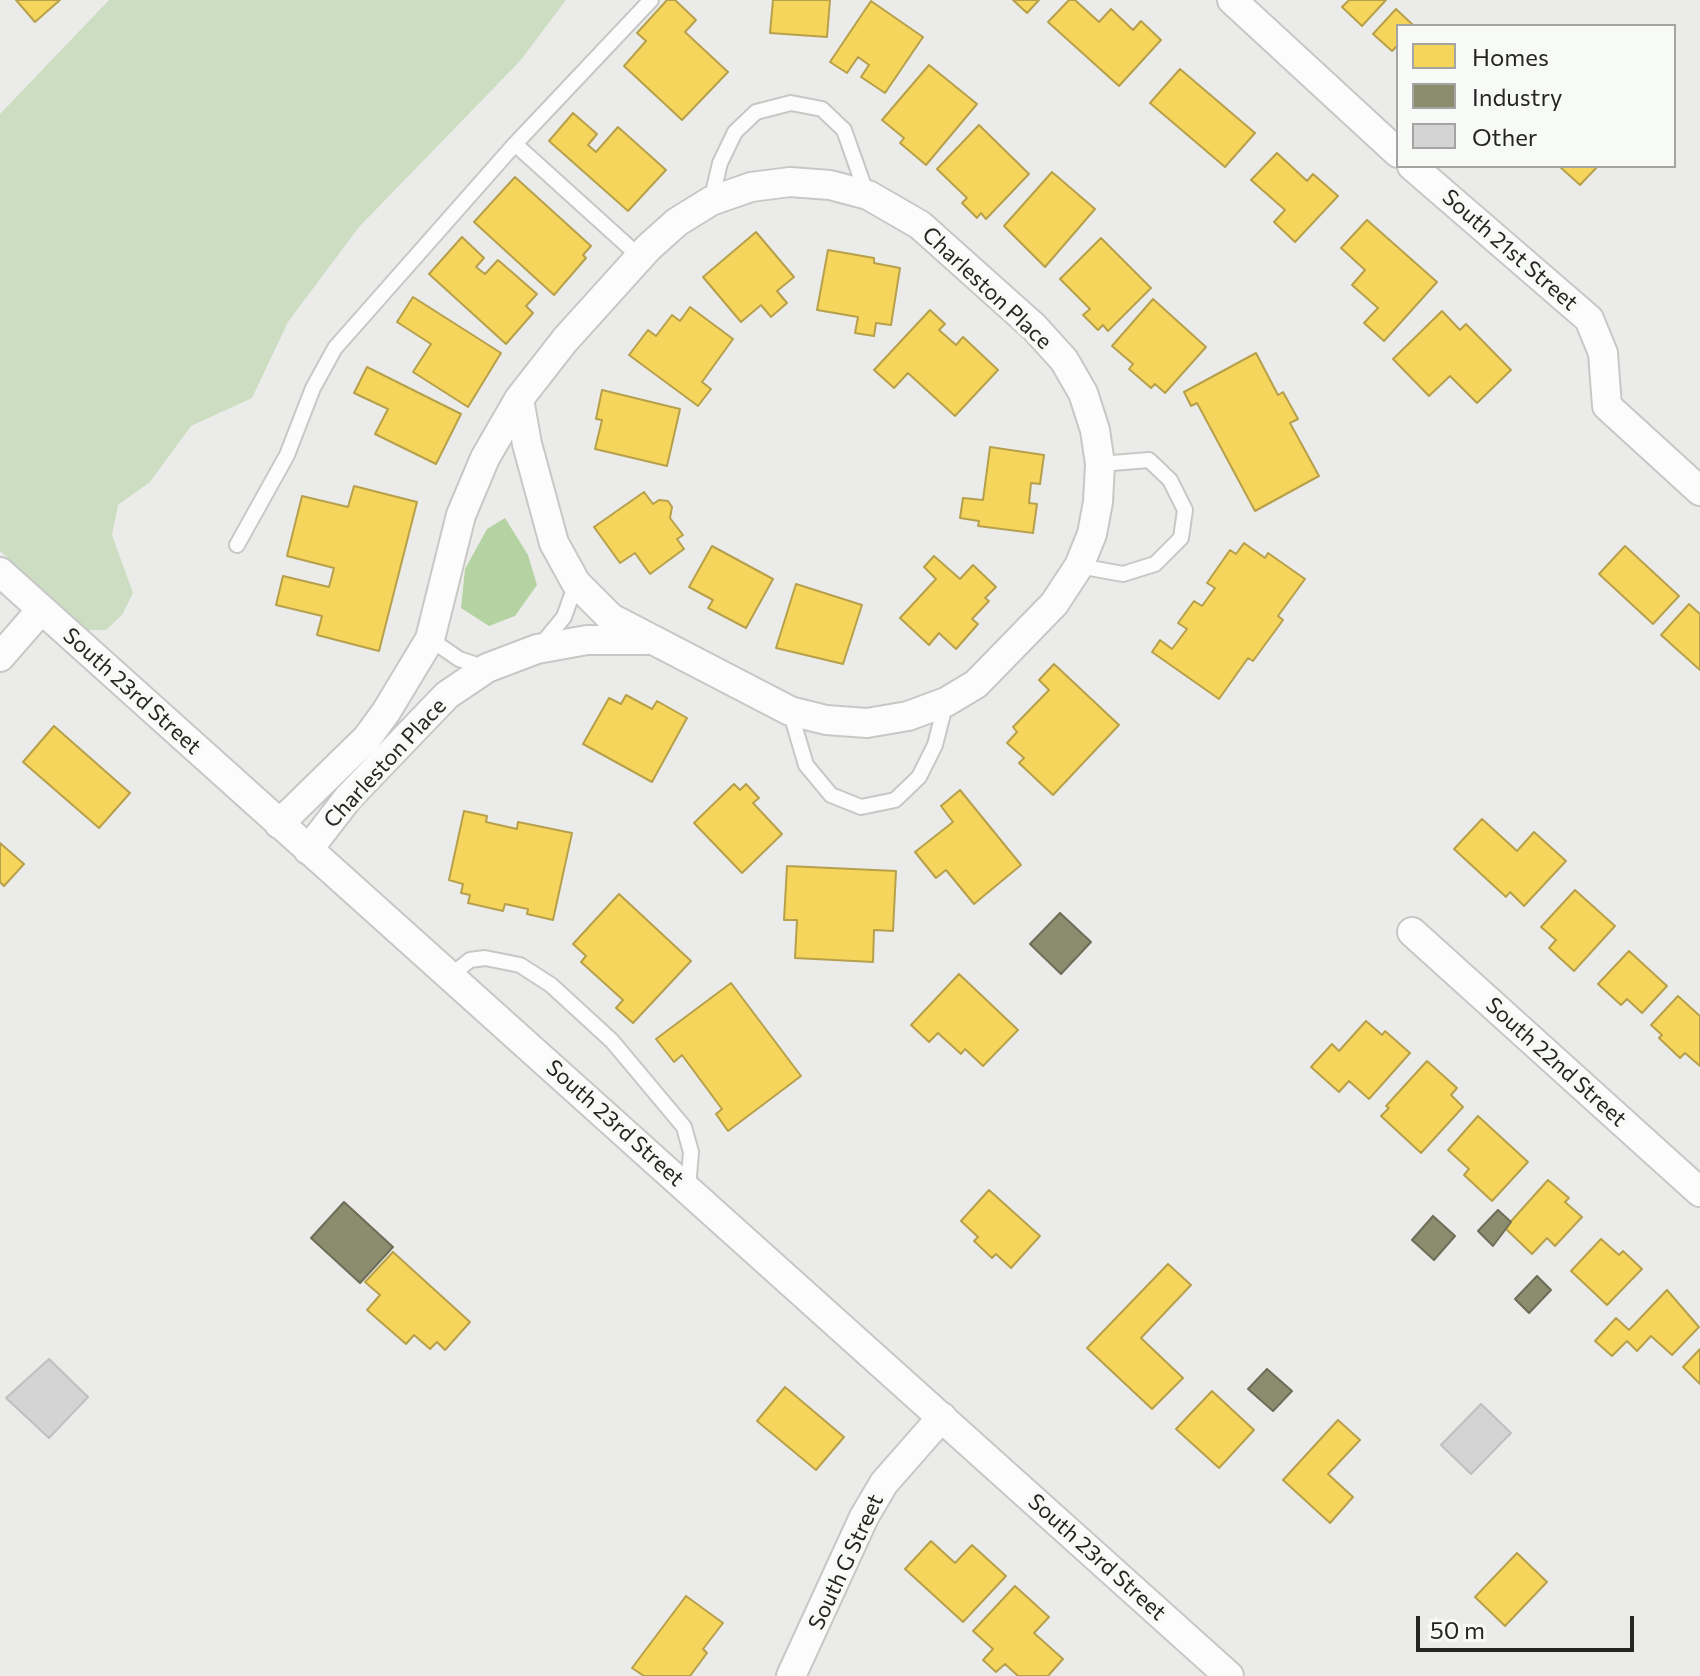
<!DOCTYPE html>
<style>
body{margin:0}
#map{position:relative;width:1700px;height:1676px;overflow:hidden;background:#ebecea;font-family:Commissioner,sans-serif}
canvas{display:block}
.legend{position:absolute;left:1396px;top:24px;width:280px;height:144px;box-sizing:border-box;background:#f8faf7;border:2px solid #a4a5a3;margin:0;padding:10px 14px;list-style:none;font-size:24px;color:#252524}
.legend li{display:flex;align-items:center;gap:16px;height:40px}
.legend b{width:40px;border:2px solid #a4a5a3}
.scale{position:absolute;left:1416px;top:1616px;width:218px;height:36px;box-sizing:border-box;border:4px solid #252524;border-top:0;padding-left:10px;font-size:24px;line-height:28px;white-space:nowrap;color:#252524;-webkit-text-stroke:6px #f8faf7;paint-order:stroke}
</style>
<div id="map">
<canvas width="1700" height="1676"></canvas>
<ul class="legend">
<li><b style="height:22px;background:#f6d55c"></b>Homes</li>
<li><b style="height:22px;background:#8c8c6e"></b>Industry</li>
<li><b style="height:22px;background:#d5d4d4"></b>Other</li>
</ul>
<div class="scale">50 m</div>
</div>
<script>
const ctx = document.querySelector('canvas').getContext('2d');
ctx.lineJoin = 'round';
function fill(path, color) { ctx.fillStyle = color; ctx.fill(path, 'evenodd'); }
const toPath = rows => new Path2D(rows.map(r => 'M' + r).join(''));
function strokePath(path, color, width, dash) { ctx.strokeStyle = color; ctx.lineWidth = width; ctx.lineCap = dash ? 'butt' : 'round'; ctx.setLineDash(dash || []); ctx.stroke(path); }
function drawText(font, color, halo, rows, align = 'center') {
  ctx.font = font + ' Commissioner,sans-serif'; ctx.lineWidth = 8; ctx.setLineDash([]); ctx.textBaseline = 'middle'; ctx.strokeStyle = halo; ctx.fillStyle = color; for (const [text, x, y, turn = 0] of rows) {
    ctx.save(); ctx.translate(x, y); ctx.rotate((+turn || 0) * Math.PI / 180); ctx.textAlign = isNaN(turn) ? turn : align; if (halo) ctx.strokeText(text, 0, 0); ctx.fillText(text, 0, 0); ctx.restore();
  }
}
fill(toPath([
 [109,0,566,0,520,61,359,227,288,322,252,398,191,426,150,482,118,505,112,535,133,593,122,615,106,630,88,630,0,551,0,114]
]), '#ccddc2');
fill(toPath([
 [505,518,528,555,537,585,515,616,489,626,461,608,465,569,487,529]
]), '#b5d2a2');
const homes = toPath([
 [16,0,60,0,35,22,16,0],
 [667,0,675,0,696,20,685,32,728,72,682,120,624,66,646,41,637,33,667,0],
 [773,0,830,0,827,37,770,33,773,0],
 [1013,0,1039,0,1027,13,1013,0],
 [1069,0,1075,0,1099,22,1111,9,1133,30,1141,21,1161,40,1119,86,1048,22,1069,0],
 [1349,0,1386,0,1362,26,1342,7,1349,0],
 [871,1,923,37,885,93,861,77,869,65,858,57,847,73,830,62,871,1],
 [1396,9,1414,26,1398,26,1398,45,1392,51,1373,34,1396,9],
 [929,65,977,104,926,165,900,143,904,138,882,120,929,65],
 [1180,69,1255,133,1225,167,1150,103,1180,69],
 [573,113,597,134,588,145,596,152,618,127,666,170,628,211,549,141,573,113],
 [979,125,1029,174,986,219,981,213,977,218,962,203,967,198,937,169,979,125],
 [1277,153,1307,181,1313,174,1338,196,1295,242,1274,222,1285,210,1251,180,1277,153],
 [1559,166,1598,166,1580,185,1559,166],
 [1052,172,1095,209,1045,267,1004,226,1052,172],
 [515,177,591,246,583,255,586,258,554,295,474,222,515,177],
 [1367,220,1437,282,1384,341,1364,323,1378,308,1352,285,1365,270,1341,248,1367,220],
 [756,232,794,277,777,291,787,303,771,317,761,305,741,322,703,277,756,232],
 [462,237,484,258,476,267,485,274,498,260,537,294,526,306,533,313,506,344,429,274,462,237],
 [1101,238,1151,288,1108,331,1103,325,1098,330,1083,315,1090,309,1060,279,1101,238],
 [828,250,874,258,874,263,900,268,891,325,876,323,874,336,855,333,858,317,817,310,828,250],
 [413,297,501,353,468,407,413,372,431,344,397,322,413,297],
 [1153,299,1206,347,1165,393,1155,384,1151,388,1129,369,1133,364,1112,346,1153,299],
 [690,307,733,339,702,382,711,389,698,406,629,355,648,330,656,336,672,315,680,321,690,307],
 [930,310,945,324,939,330,956,345,963,337,998,370,955,416,908,373,894,388,874,370,930,310],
 [1442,311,1460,330,1466,324,1511,370,1477,403,1450,376,1429,396,1393,359,1442,311],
 [1256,353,1278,395,1283,392,1298,419,1290,423,1319,476,1255,511,1197,403,1191,406,1184,392,1256,353],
 [367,367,461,414,436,464,375,434,388,409,354,393,367,367],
 [602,390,680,409,667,466,595,449,602,420,596,419,602,390],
 [990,447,1044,455,1040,484,1031,483,1029,503,1037,504,1033,533,978,526,979,521,960,518,963,498,983,500,990,447],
 [354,486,417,502,379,651,317,635,322,616,276,605,283,576,329,587,334,568,287,556,302,496,348,507,354,486],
 [644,492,653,504,659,500,668,501,672,507,670,518,683,535,677,539,684,549,650,574,635,553,620,563,594,527,644,492],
 [1244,543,1265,558,1268,553,1305,579,1278,616,1283,620,1253,661,1248,658,1219,699,1152,652,1160,640,1172,649,1187,629,1178,623,1194,601,1202,606,1215,588,1207,583,1230,550,1236,554,1244,543],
 [712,546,773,579,746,628,708,608,713,600,689,587,712,546],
 [1625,546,1679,596,1653,624,1599,574,1625,546],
 [934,556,960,579,973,565,996,587,985,598,989,601,972,619,978,624,956,649,939,633,929,645,900,618,936,579,924,567,934,556],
 [796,584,862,605,843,664,776,648,796,584],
 [1689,604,1700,614,1700,670,1661,635,1689,604],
 [1054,664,1119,725,1053,795,1019,763,1024,758,1007,743,1017,732,1013,727,1049,690,1039,680,1054,664],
 [626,695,652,709,657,701,687,718,652,782,583,744,609,698,621,704,626,695],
 [54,726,130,793,99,828,23,762,54,726],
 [734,784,740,790,746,784,759,798,753,803,782,834,742,873,694,823,734,784],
 [960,790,1021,865,974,904,946,870,936,878,915,852,953,822,941,806,960,790],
 [464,811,487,816,486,822,517,829,518,822,572,833,553,920,527,914,528,909,505,904,503,911,468,903,470,895,461,893,463,884,449,880,464,811],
 [1482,819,1517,851,1534,832,1566,861,1524,906,1510,892,1506,897,1454,849,1482,819],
 [0,843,24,864,4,886,0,882,0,843],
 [787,866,896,871,893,931,874,930,873,962,795,958,797,920,784,920,787,866],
 [1575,890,1615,926,1574,971,1549,948,1556,940,1541,927,1575,890],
 [619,894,691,961,633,1023,616,1008,623,1000,581,962,586,956,573,944,619,894],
 [1629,951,1667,986,1642,1013,1627,999,1621,1005,1598,984,1629,951],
 [959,974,1018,1030,983,1066,965,1049,961,1054,938,1033,929,1042,911,1025,959,974],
 [731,983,801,1076,728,1131,716,1114,722,1109,682,1055,674,1062,656,1039,731,983],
 [1678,996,1700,1016,1700,1066,1685,1053,1680,1058,1659,1038,1662,1035,1651,1025,1678,996],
 [1366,1021,1382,1035,1385,1031,1410,1053,1369,1099,1349,1081,1339,1092,1311,1067,1332,1044,1339,1051,1366,1021],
 [1427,1061,1457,1088,1451,1095,1463,1107,1421,1153,1381,1116,1389,1108,1386,1106,1427,1061],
 [1478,1116,1528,1162,1492,1201,1464,1175,1469,1169,1448,1150,1478,1116],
 [1548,1180,1569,1198,1565,1202,1582,1217,1555,1246,1547,1238,1532,1254,1505,1228,1548,1180],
 [989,1190,1040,1236,1011,1268,996,1254,992,1258,974,1241,978,1237,961,1221,989,1190],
 [1601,1239,1619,1255,1623,1251,1642,1269,1607,1305,1571,1271,1601,1239],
 [393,1252,470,1322,445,1350,437,1342,430,1349,414,1335,406,1344,367,1310,380,1295,365,1282,393,1252],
 [1168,1264,1191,1285,1141,1338,1183,1378,1152,1409,1087,1348,1168,1264],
 [1667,1290,1699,1327,1672,1355,1651,1336,1637,1351,1627,1341,1612,1356,1595,1341,1616,1318,1629,1330,1667,1290],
 [1700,1349,1700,1384,1683,1367,1700,1349],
 [785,1387,844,1437,816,1470,757,1421,785,1387],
 [1212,1391,1254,1430,1219,1468,1176,1429,1212,1391],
 [1338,1420,1360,1440,1328,1474,1353,1497,1330,1523,1283,1480,1338,1420],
 [931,1541,955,1563,972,1545,1006,1576,963,1622,905,1569,931,1541],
 [1517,1553,1547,1582,1505,1626,1475,1597,1517,1553],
 [1015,1586,1049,1617,1034,1633,1063,1659,1048,1676,1018,1676,1005,1664,996,1672,983,1660,993,1649,973,1631,1015,1586],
 [686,1596,723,1623,703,1649,707,1653,690,1676,644,1676,632,1668,686,1596]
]);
fill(homes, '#f6d55c');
strokePath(homes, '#b7a04b', 2);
const industry = toPath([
 [1060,913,1091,942,1061,974,1030,944,1060,913],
 [344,1202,393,1247,360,1283,311,1238,344,1202],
 [1498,1210,1511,1222,1493,1246,1478,1231,1498,1210],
 [1433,1216,1455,1236,1434,1260,1412,1240,1433,1216],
 [1537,1276,1551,1290,1529,1313,1515,1299,1537,1276],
 [1267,1369,1292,1391,1273,1411,1248,1389,1267,1369]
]);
fill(industry, '#8c8c6e');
strokePath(industry, '#6d6d58', 2);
const building = toPath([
 [49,1359,88,1397,49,1438,6,1398,49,1359],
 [1481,1404,1511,1433,1471,1474,1441,1445,1481,1404]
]);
fill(building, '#d5d4d4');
strokePath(building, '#c0bfbf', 2);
const service = toPath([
 [515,144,640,257],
 [711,201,720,163,735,132,756,112,791,103,822,109,844,130,867,195],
 [237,545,287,455,313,388,335,348,515,144,651,0],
 [1079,566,1123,574,1155,564,1181,538,1185,510,1170,480,1149,460,1100,464],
 [430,639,459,659,486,668],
 [540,646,564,617,576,583],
 [790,711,806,765,831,795,861,807,895,800,919,777,935,745,946,702],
 [450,976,470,960,485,958,520,965,551,985,612,1041,684,1127,691,1152,688,1188]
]);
const minor = toPath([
 [1232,0,1398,153],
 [1412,166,1589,319,1603,353,1607,406,1700,491],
 [790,182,830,185,868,195,920,225,1034,327,1064,360,1083,393,1095,430,1100,464,1098,502,1092,534,1079,566,1054,604,976,684,946,702,908,716,867,723,826,720,790,711,611,618,576,583,554,543,527,444,519,399,565,340,648,248,677,222,711,201,751,187,790,182],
 [0,572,1229,1676],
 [0,657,41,610],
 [279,824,367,738,386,712,430,639,461,515,485,458,519,399],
 [308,850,348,798,447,695,487,668,537,649,587,640,646,640],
 [1412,932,1700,1192],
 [791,1676,864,1517,884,1483,942,1417]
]);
strokePath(service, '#c7c8c6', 18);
strokePath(minor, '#c7c8c6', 32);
strokePath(service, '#fcfcfc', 14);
strokePath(minor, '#fcfcfc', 28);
drawText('22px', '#252524', '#f8faf7', [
 ["South 21st Street",1510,250,41],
 ["Charleston Place",987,288,43],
 ["South 23rd Street",132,691,42],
 ["Charleston Place",385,763,-47],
 ["South 22nd Street",1556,1062,42],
 ["South 23rd Street",615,1123,42],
 ["South 23rd Street",1097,1557,42],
 ["South G Street",846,1562,-65]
]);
</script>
